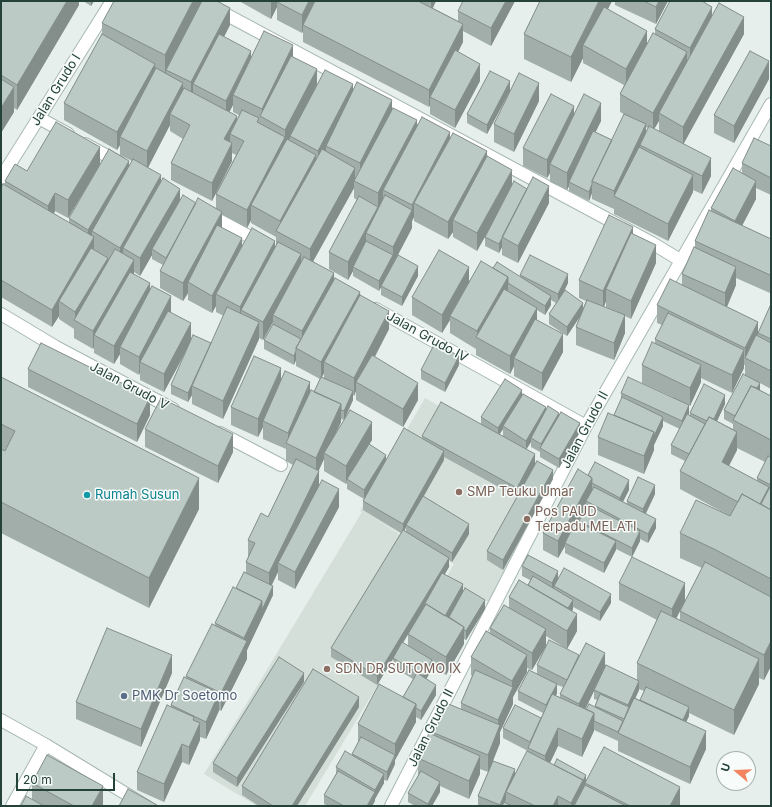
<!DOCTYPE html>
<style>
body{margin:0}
#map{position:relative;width:772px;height:807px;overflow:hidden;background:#e6efeb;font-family:Inter,sans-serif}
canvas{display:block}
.frame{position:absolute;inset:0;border:2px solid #24423a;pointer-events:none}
.north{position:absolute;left:716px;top:751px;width:40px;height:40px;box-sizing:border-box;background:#f7fbf9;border:1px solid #a3b1ad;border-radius:50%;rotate:289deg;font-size:11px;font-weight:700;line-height:16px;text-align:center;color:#24423a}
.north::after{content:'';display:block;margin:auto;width:14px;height:18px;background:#f4845f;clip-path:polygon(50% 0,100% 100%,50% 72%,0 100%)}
.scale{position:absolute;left:16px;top:773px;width:99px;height:18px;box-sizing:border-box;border:2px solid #24423a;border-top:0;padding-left:5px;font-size:12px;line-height:14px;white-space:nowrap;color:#24423a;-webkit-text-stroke:3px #f7fbf9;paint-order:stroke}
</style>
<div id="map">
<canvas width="772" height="807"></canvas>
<div class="frame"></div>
<div class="north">U</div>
<div class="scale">20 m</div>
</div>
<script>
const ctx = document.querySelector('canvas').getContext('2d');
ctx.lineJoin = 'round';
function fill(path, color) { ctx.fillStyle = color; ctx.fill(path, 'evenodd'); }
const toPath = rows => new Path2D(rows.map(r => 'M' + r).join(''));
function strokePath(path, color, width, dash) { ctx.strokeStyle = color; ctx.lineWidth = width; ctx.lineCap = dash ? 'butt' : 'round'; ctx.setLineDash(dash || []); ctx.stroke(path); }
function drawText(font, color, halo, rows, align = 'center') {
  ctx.font = font + ' Inter,sans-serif'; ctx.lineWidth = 3; ctx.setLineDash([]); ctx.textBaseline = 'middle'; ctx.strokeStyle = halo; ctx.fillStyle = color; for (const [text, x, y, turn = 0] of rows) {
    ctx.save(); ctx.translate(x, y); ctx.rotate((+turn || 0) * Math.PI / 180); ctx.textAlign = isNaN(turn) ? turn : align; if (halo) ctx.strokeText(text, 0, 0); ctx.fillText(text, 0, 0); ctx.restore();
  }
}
fill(toPath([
 [425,398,558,474,488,602,446,578,454,564,375,519,450,565,305,806,257,806,204,774,362,512,360,511]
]), '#d4dfda');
const minor = toPath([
 [201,1,652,243,680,260],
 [39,118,68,134],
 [85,144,120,163],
 [1,178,112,1],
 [207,213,261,243],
 [376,309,586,426],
 [1,314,56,347,173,409],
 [220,433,281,465],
 [1,720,46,745,146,806],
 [12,806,46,745],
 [391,806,586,426,771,104]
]);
strokePath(minor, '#a8b8b2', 14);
strokePath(minor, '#fff', 12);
fill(toPath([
 [1,1,79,1,79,5,17,110,14,108,14,112,1,133],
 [83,1,94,1,91,6],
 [201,1,201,2,230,25,224,37,251,57,293,57,317,86,353,91,392,110,417,126,450,138,487,157,512,185,549,203,518,263,502,255,502,247,499,253,485,246,485,237,477,251,453,237,453,232,448,239,414,221,414,217,412,221,412,228,398,255,418,276,402,306,381,295,381,287,379,291,353,276,353,271,348,280,329,269,329,252,357,200,354,198,354,188,313,261,334,280,360,295,389,329,375,357,418,400,403,427,356,400,356,391,354,396,353,395,353,400,344,420,341,419,341,422,335,435,372,440,369,444,386,460,422,438,422,436,481,425,481,417,522,395,546,411,559,417,580,432,559,468,540,457,540,452,531,447,531,442,526,449,535,464,517,497,444,457,444,460,423,497,469,534,452,562,449,560,449,567,445,574,463,593,485,609,466,640,464,639,464,644,446,675,432,667,432,669,426,679,436,695,421,720,416,717,416,722,395,760,395,764,387,781,384,780,384,783,375,799,375,801,372,806,328,806,324,804,324,795,336,774,336,767,352,755,358,742,358,724,403,697,413,679,393,667,393,659,377,685,331,657,331,648,401,533,363,510,363,501,364,499,347,489,347,483,346,484,324,471,324,459,319,470,319,485,339,507,295,589,278,580,278,572,272,585,273,595,247,650,247,659,221,711,219,710,206,739,200,737,200,740,189,765,182,762,164,802,137,790,137,772,171,707,171,705,186,678,186,676,215,625,215,623,246,573,246,562,248,558,248,540,268,517,293,465,286,461,286,449,263,439,263,427,258,437,231,425,231,407,281,380,310,392,314,392,320,379,296,366,296,360,294,365,264,349,264,340,273,324,273,322,263,340,259,338,259,339,223,419,192,404,192,395,188,402,171,394,171,385,186,352,164,392,140,380,140,372,139,375,120,364,120,354,114,364,94,353,94,347,93,349,74,338,74,329,59,319,59,316,52,327,1,297,1,188,5,186,5,181,27,171,100,165,68,218,55,211,54,214,69,223,69,218,129,166,132,161,120,155,120,145,117,150,64,120,64,103,102,35,102,23],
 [233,105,233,112,239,115,237,121,229,112],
 [170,125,170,131,183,139,171,163,171,180,212,201,232,161,232,153,236,155,216,194,216,208,196,203,180,201,161,182,148,168],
 [222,215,247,228,251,220,251,223,276,237,276,245,275,248,242,246,222,228],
 [152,255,152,259,163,265,160,271,160,288,183,301,188,293,188,300,212,313,216,306,216,312,224,316,211,344,191,339,171,313,150,289,134,274,134,272,140,276],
 [324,373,324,378,322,377],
 [503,429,503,436,513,442,499,434],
 [406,527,406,532,404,531],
 [413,626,408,634,408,646,403,643],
 [239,1,436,1,433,8,458,21,458,11,515,1,491,46,463,31,463,42,458,52,480,81,455,128,430,114,430,105,429,107,303,42,303,31,302,33,277,20,277,7,271,19],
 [540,1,612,1,608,9,647,43,655,35,655,29,712,15,744,34,683,144,711,176,702,194,693,190,693,192,668,241,614,214,614,209,592,199,592,193,589,201,569,191,569,186,567,190,550,182,550,173,547,178,523,166,523,148,574,113,601,121,595,132,612,140,624,114,620,112,620,94,624,85,583,63,583,58,571,82,524,59,524,34],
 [659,121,659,131,673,139,654,129],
 [646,127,648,128,646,132],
 [615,1,668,1,656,24,615,5],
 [769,79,734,143,714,133,714,115],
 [510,91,487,134,467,123,467,114],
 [539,101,514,152,494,142,494,124],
 [771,146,771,195,756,188,756,199,742,226,771,239,770,293,736,278,736,285,727,307,758,322,758,336,758,333,771,304,771,389,760,383,760,390,771,396,771,395,771,666,764,680,759,678,759,684,734,735,689,713,689,716,686,722,706,749,690,784,618,751,618,741,594,730,582,757,558,746,550,763,586,781,680,805,679,806,480,806,478,805,478,796,488,772,480,769,480,774,469,799,440,786,440,792,432,806,415,806,408,802,408,793,418,776,418,758,434,735,434,733,461,709,461,703,472,676,471,675,471,657,490,633,490,628,509,608,509,597,528,585,530,580,522,576,522,566,558,579,611,603,600,621,573,607,573,609,572,611,577,631,567,649,546,636,546,646,532,670,527,668,527,672,513,697,513,704,500,732,500,743,493,761,515,775,528,751,503,738,503,728,541,718,543,713,518,700,518,691,537,674,537,665,579,655,637,680,637,663,657,620,619,600,619,583,685,601,702,568,680,558,680,533,730,516,680,489,680,471,685,461,671,454,671,445,680,429,663,421,663,426,654,445,654,450,644,474,598,455,598,437,614,415,621,401,621,393,673,397,642,383,642,365,655,344,655,339,662,325,657,323,657,305,682,285,682,274,695,248,695,241,711,211,711,208,742,173,742,163],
 [745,365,745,375,724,410,724,419,733,424,733,429,717,421,725,404,690,413,690,416,689,415,689,405,690,406,701,382,701,378,732,393,744,368,744,365],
 [737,448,765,462,757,478,757,481,729,466,737,450],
 [680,611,680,620,676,618],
 [557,685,563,687,560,694,560,697,556,696,557,693],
 [639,689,644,691,640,700,635,698,639,690],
 [594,691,594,699,597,700,595,707,586,709,585,709],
 [633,234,656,263,631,319,625,316,625,333,614,360,576,345,576,327,579,318,567,336,549,324,549,314,556,303,551,300,551,305,545,315,537,310,537,320,563,352,542,391,514,376,514,366,510,374,476,355,476,349,450,333,450,320,442,333,412,315,412,297,469,281,493,268,520,277,520,275,568,283,564,290,583,308,586,301,579,298,579,280],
 [606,301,606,307,620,313,604,307],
 [459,365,445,392,421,379,421,370],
 [28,369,150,415,137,442,28,387],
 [1,377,199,509,149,608,1,533],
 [145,429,233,452,218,483,145,447],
 [588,475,629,490,623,502,627,504,627,501,655,494,646,514,656,528,648,543,640,539,640,541,632,557,616,549,604,573,565,553,565,546,558,558,543,550,543,533],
 [586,507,579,521,579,522,578,522],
 [553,479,503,570,487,560,487,551],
 [172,673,141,747,76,719,76,702],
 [304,682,237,787,213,772,213,763],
 [359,707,297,806,259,806,242,795,242,786],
 [32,783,103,804,102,806,21,806,32,800]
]), '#a1aea9');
fill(toPath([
 [67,1,79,1,79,5,17,110,17,85],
 [91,1,94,1,91,6],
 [193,1,201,1,201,10,166,70,166,77,165,80,165,55],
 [271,1,280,1,277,2,277,7,271,19],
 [309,1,319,1,303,25,303,31,302,33,302,15],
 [432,1,436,1,431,11,431,2],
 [506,1,515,1,491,46,491,28],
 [599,1,612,1,588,48,583,45,583,58,571,82,571,57],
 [659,1,668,1,656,24,656,7],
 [712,7,712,24,690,66,690,48],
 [230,8,230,25,198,87,193,84,193,96,191,100,191,82],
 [744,17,744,34,683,145,683,127],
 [463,24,463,42,434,99,430,97,430,105,429,107,429,90],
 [647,31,647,48,626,86,626,69],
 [293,45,293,63,262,118,262,109],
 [251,51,251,68,233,95,233,105,226,119,226,101],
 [687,52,687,70,659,113,659,121,653,131,653,113],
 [769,61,769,79,734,143,734,126],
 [155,64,155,82,120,137,120,145,117,150,117,132],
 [480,64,480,81,455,128,455,110],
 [317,69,317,87,290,136,290,138,285,148,285,130],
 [510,81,510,91,487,134,487,125],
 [183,83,183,101,170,114,170,125,147,169,147,151],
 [539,83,539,101,514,152,514,134],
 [353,84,353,102,326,146,326,153,318,168,318,151],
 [14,87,14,112,1,133,1,108],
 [392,100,392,117,360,181,360,163],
 [601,103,601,121,571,183,569,182,569,186,567,190,567,173],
 [574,106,574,124,550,164,550,173,547,178,547,160],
 [237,116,237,134,230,134,230,146,224,139],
 [417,120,417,138,383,190,383,201,378,211,378,193],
 [646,124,646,142,640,145,640,156,614,196,614,191],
 [450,132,450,150,414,203,414,217,412,221,412,228,393,264,393,247,412,211,412,205],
 [285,137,285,155,251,205,251,220,247,228,247,210],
 [232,143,232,161,212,201,212,183],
 [100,147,100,165,68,218,68,200],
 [487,151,487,169,453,220,453,232,448,239,448,222],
 [316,155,316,173,280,232,280,221],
 [711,158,711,176,702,194,702,176],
 [129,161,129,178,92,231,92,241,88,248,88,230],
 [355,168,355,181,354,181,354,188,310,267,310,249],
 [512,170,512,188,477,251,477,233],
 [161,175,161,193,123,248,123,260,120,265,120,248],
 [693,175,693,192,668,241,668,224],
 [756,181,756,199,735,239,735,221],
 [592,184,592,193,589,201,589,192],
 [549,186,549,203,518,263,518,246],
 [180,189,180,207,152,249,152,255,140,276,140,258],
 [55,193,55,211,48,224,48,206],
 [378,207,378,224,366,233,366,246,353,267,353,271,348,280,348,262],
 [222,212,222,229,188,282,188,293,183,301,183,283],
 [633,227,633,244,606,289,606,301,603,309,603,291],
 [94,237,94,255,59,301,59,316,52,327,52,310],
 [502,237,502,247,499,253,499,244],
 [242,238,242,256,216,294,216,306,212,313,212,296],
 [275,241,275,259,241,310,241,322,240,325,240,307],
 [656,245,656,263,631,319,631,301],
 [301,254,301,272,273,315,273,322,263,340,263,322],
 [393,255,393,264,379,291,379,281],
 [108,258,108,275,75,321,75,312],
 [134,260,134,278,94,335,94,347,93,349,93,331],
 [418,266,418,276,402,306,402,297],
 [469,267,469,285,450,316,450,320,442,333,442,315],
 [736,267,736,285,725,311,725,293],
 [771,272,771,290,770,293,770,275],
 [334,273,334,291,302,340,302,331],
 [568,274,568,283,558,304,558,294],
 [508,277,508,295,477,338,477,331],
 [150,283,150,301,120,347,120,354,114,364,114,346],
 [360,292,360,309,324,362,324,373,321,379,321,362],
 [171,296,171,314,140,362,140,372,139,375,139,357],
 [551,296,551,305,545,315,545,306],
 [583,303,583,312,567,336,567,327],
 [537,308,537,325,514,358,514,366,510,374,510,356],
 [389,311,389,329,360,384,356,382,356,391,354,396,354,378],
 [625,315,625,333,614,360,614,343],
 [259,322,259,339,223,419,223,401],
 [758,322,758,340,745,358,745,348],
 [191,323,191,341,164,392,164,374],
 [563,334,563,352,542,391,542,373],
 [211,343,211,352,192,386,192,395,188,402,188,393],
 [744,350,744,368,732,393,732,375],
 [296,351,296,360,294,365,294,356],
 [459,356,459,365,445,392,445,383],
 [701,365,701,382,690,406,690,388],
 [281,368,281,385,263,421,263,427,258,437,258,419],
 [310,382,310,400,288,444,288,433],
 [418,383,418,400,403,427,403,409],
 [760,383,760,392,740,418],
 [522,390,522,399,503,426,503,429,498,437,498,428],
 [353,391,353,400,344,420,344,411],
 [725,395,725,404,712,432,712,423],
 [150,397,150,415,137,442,137,424],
 [341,404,341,422,326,454,324,453,324,459,316,476,316,458],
 [689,405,689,414,682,430,682,421],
 [546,407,546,416,531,438,531,442,526,450,526,441],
 [559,413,559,422,541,449,541,444],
 [663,417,663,426,654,445,654,450,644,474,644,456,654,432],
 [372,422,372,440,348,480,347,479,346,484,346,466],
 [580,423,580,432,559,468,559,459],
 [737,432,737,450,722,479,722,462],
 [233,434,233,452,218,483,218,466],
 [444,451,444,460,407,526,406,525,406,527,403,533,403,524],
 [535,454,535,464,517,497,517,488],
 [386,455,386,464,364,499,364,490],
 [553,470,553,479,503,570,503,560],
 [319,471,319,488,278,563,278,572,269,590,269,573],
 [199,478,199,509,149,608,149,578],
 [592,478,592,495,586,501,586,507,566,544,565,543,565,546,558,558,558,541],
 [629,480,629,490,620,507,620,498],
 [655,485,655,494,643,518,643,509],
 [769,487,769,504,757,509],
 [339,489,339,507,295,589,295,572],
 [656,519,656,528,648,543,648,534],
 [469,524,469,534,452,562,452,553],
 [640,531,640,541,632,557,632,548],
 [616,541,616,550,604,573,604,563],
 [449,558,449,567,425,606,424,605,424,608,377,685,377,676],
 [558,571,558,580,554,586,554,588,552,592,552,583],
 [685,583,685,601,672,627,672,609],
 [463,584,463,594,448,620,445,617],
 [273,586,273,595,247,650,247,659,221,711,221,693,244,647,244,638,262,601],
 [611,594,611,603,600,621,600,612],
 [485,600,485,609,466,640,466,631],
 [573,600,573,609,566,622,566,613],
 [577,614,577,631,567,649,567,631],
 [464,627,464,644,446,675,446,657],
 [546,629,546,646,532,670,532,653],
 [771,641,771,666,764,680,764,655],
 [605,653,605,670,594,690,594,691,579,722,579,704],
 [172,655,172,673,141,747,141,729],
 [527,655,527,672,513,697,513,704,500,732,500,743,488,773,488,755,498,730,498,720,512,689,512,681],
 [759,659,759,684,734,735,734,710],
 [432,660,432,669,423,685,423,676],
 [304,673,304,682,237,787,237,778],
 [639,681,639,690,628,715,628,705],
 [557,684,557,693,546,715,546,705],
 [436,685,436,695,421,720,421,711],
 [219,693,219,711,206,739,206,722],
 [359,697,359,707,297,806,292,806],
 [416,704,416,722,395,760,395,764,387,781,387,772,395,757,395,744],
 [689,707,689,716,680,735,680,726],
 [594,713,594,731,582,757,582,739],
 [200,723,200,740,189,765,189,747],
 [558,728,558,746,545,773,545,756],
 [706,731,706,749,690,784,690,767],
 [182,744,182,762,164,802,164,784],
 [480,756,480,774,469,799,469,781],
 [515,769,515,779,506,792,506,799,503,806,500,806],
 [384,774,384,783,375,799,375,790],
 [586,775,586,784,585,783,585,786,579,806,571,806,571,803],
 [440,782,440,792,432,806,428,806,428,804],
 [103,786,103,804,102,806,92,806],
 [680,787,680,805,679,806,670,806],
 [375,792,375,801,372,806,367,806],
 [558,796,558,806,553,806]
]), '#838d89');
const building = toPath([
 [1,1,67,1,17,85,1,75,1,1],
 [114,1,193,1,165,55,102,23,114,1],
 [202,1,217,1,230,8,191,82,166,70,202,1],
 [278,1,309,1,302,15,277,2,278,1],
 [315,1,418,1,463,24,429,90,303,25,315,1],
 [463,1,506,1,491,28,458,11,463,1],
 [540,1,599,1,571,57,524,34,540,1],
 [644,1,659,1,656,7,644,1],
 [670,1,702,1,712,7,690,48,655,29,670,1],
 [719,3,744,17,683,127,659,113,719,3],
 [604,7,647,31,626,69,583,45,604,7],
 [264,31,293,45,262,109,233,95,264,31],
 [653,33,687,52,653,113,620,94,653,33],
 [102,34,155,64,117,132,64,103,102,34],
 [219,34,251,51,226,101,193,84,219,34],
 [455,50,480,64,455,110,430,97,455,50],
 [750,51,769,61,734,126,714,115,750,51],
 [291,56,317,69,285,130,260,116,291,56],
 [156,68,183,83,147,151,120,137,156,68],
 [325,70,353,84,318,151,290,136,325,70],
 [490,71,510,81,487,125,467,114,490,71],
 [519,73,539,83,514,134,494,124,519,73],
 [1,79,14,87,1,108,1,79],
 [357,82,392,100,360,163,326,146,357,82],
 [184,88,237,116,224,139,232,143,212,183,171,163,190,125,170,114,184,88],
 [551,94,574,106,547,160,523,148,551,94],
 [584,94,601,103,567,173,550,164,584,94],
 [393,108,417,120,378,193,354,181,393,108],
 [242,110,259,118,257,122,285,137,247,210,216,194,244,141,230,134,242,110],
 [624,114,646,124,614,191,592,181,624,114],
 [422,117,450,132,412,205,383,190,422,117],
 [56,122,100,147,68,200,55,193,48,206,5,181,15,164,27,171,56,122],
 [649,126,711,158,702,176,640,145,649,126],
 [593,131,612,140,592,181,592,184,589,192,569,182,593,131],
 [453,133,487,151,448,222,414,203,453,133],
 [754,138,771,146,771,178,742,163,754,138],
 [287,139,316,155,280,221,251,205,287,139],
 [639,147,693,175,668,224,614,196,639,147],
 [109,149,129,161,88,230,69,218,109,149],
 [322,149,355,168,310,249,276,231,322,149],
 [487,156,512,170,477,233,453,220,487,156],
 [133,159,161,175,120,248,92,231,133,159],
 [733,168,756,181,735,221,711,208,733,168],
 [533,177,549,186,518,246,502,237,533,177],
 [163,178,180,189,140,258,123,248,163,178],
 [514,181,527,189,499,244,485,237,514,181],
 [3,184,94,237,52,310,1,280,1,188,3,184],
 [183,195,196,203,166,258,152,249,183,195],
 [385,195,412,210,393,247,366,233,385,195],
 [359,196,378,207,348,262,329,252,359,196],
 [198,198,222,212,183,283,160,271,198,198],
 [709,210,771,239,771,272,770,275,695,241,709,210],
 [609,215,633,227,603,291,579,280,609,215],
 [217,225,242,238,212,296,188,282,217,225],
 [252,228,275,241,240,307,216,294,252,228],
 [631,233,656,245,631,301,606,289,631,233],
 [366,241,393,255,379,281,353,267,366,241],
 [278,242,301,254,263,322,241,310,278,242],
 [694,247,736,267,725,293,682,274,694,247],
 [91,248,108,258,75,312,59,301,91,248],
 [115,249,134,260,93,331,74,320,115,249],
 [439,250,469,267,442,315,412,297,439,250],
 [398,255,418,266,402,297,381,286,398,255],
 [530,255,568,274,558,294,520,275,530,255],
 [304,257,334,273,302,331,273,315,304,257],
 [481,261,508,277,477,331,450,316,481,261],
 [497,262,551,296,545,306,508,283,508,277,493,268,497,262],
 [130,272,150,283,114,346,94,335,130,272],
 [335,278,360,292,321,362,296,348,335,278],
 [670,279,758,322,745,348,657,305,670,279],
 [152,286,171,296,139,357,120,347,152,286],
 [504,289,537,308,510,356,476,337,504,289],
 [565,290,583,303,567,327,549,314,565,290],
 [360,295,389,311,354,378,324,362,360,295],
 [587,300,625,315,614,343,576,327,587,300],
 [771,304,771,339,758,333,771,304],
 [227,307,259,322,223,401,192,386,227,307],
 [168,311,191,323,164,374,140,362,168,311],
 [668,313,744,350,732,375,655,339,668,313],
 [535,319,563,334,542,373,514,358,535,319],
 [273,324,301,339,296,348,296,351,294,356,264,340,273,324],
 [193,335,211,343,188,393,171,385,193,335],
 [756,335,771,343,771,371,745,358,756,335],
 [652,342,701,365,690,388,642,365,652,342],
 [41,343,150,397,137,424,28,369,41,343],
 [435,343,459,356,445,383,421,370,435,343],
 [372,355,418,383,403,409,356,382,372,355],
 [254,356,281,368,258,419,231,407,254,356],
 [285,371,310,382,288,433,263,421,285,371],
 [743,374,760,383,757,388,751,386,735,416,724,410,743,374],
 [1,377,199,478,149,578,1,502,1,449,5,451,15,431,1,424,1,377],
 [321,377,353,391,344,411,341,410,341,404,314,392,321,377],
 [628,377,689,405,682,421,621,393,628,377],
 [505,379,522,390,498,428,481,417,505,379],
 [704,384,725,395,714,419,709,417,707,421,690,413,704,384],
 [751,386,771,396,771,395,771,440,733,420,751,386],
 [311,390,341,404,316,458,286,443,311,390],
 [523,394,546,407,526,441,503,426,523,394],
 [622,397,663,417,654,436,654,432,614,415,622,397],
 [161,398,233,434,218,466,145,429,161,398],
 [441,402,535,454,517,488,422,436,441,402],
 [548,406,559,413,541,444,531,438,548,406],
 [350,410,372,422,346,466,324,453,350,410],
 [561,412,580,423,559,459,540,448,561,412],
 [608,413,654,432,644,456,598,437,608,413],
 [687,414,705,424,689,454,671,445,687,414],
 [709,417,737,432,722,462,769,487,760,504,742,494,738,502,680,471,709,417],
 [404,428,444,451,403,524,363,501,404,428],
 [369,444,386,455,364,490,347,479,369,444],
 [768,456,771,458,771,510,761,504,771,485,757,478,768,456],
 [296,459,319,471,269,573,246,562,255,543,248,540,261,513,268,517,296,459],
 [537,461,553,470,503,560,487,551,537,461],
 [595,462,629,480,620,498,592,483,592,478,588,475,595,462],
 [578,469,592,478,558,541,543,533,578,469],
 [638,477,655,485,643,509,627,501,638,477],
 [322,480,339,489,295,572,278,563,322,480],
 [594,487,656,519,648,534,586,501,594,487],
 [742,494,771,510,771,579,714,549,680,533,696,500,730,516,742,494],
 [423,496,469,524,452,553,406,525,423,496],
 [588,505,640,531,632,548,579,521,588,505],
 [576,521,616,541,604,563,565,543,576,521],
 [403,530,449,558,377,676,331,648,403,530],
 [528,555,558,571,552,583,522,566,528,555],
 [632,557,685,583,672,609,619,583,632,557],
 [705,562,771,597,771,641,764,655,680,611,705,562],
 [564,568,611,594,600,612,554,586,564,568],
 [244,572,273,586,262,610,262,601,236,588,244,572],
 [442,573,463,584,445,616,426,604,425,606,424,605,442,573],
 [533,576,573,600,568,608,528,585,533,576],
 [519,580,577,614,567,631,509,597,519,580],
 [233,587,262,601,244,638,215,623,233,587],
 [465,588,485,600,466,631,464,630,464,627,449,617,465,588],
 [426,604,464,627,446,657,408,634,426,604],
 [504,605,546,629,532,653,490,628,504,605],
 [661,611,759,659,734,710,637,663,661,611],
 [212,624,247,641,221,693,186,676,212,624],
 [107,628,172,655,141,729,76,702,107,628],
 [486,631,527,655,512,681,471,657,486,631],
 [549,640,579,655,567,680,537,665,549,640],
 [402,642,432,660,423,676,393,658,402,642],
 [586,643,605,653,579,704,560,694,586,643],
 [279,657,304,673,237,778,213,763,279,657],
 [606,665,639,681,628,705,594,690,606,665],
 [313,669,359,697,292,806,273,806,242,786,313,669],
 [475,670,513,687,498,720,461,703,475,670],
 [529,670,557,684,546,705,518,691,529,670],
 [417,673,436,685,421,711,416,708,416,704,403,697,417,673],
 [184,677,219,693,206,722,171,705,184,677],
 [379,684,416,704,395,744,358,724,379,684],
 [646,687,689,707,683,720,640,700,646,687],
 [552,694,594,713,582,739,558,728,545,756,528,748,552,694],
 [600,694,629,707,624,719,595,706,600,694],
 [634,698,706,731,690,767,618,733,634,698],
 [446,703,500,725,488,755,434,733,446,703],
 [589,704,623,721,618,732,594,721,594,713,586,709,589,704],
 [167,705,194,717,193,720,200,723,189,747,182,744,164,784,137,772,167,705],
 [515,705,541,718,530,742,503,728,515,705],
 [429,733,480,756,469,781,418,758,429,733],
 [361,737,395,755,387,772,352,754,361,737],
 [604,747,680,787,670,806,630,806,585,783,604,747],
 [345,751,384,774,375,790,336,767,345,751],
 [527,751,583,780,571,803,558,796,553,806,535,806,506,792,527,751],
 [47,755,103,786,92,806,74,806,32,783,47,755],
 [557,759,586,775,583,781,583,780,554,765,557,759],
 [493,761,515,769,500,805,478,796,493,761],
 [338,771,375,792,367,806,344,806,324,795,338,771],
 [421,771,440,782,428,804,408,793,421,771],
 [585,785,626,806,574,806,585,785],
 [128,789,157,805,156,806,119,806,128,789],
 [26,796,44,806,21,806,26,796],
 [504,802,512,806,502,806,504,802]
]);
fill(building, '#bbcac4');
strokePath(building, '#838d89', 1);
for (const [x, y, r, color] of [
 [459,492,4,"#8d6e63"],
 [87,495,4,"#0f9aa8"],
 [527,519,4,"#8d6e63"],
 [327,669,4,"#8d6e63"],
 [124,696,4,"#5c6f8a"]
]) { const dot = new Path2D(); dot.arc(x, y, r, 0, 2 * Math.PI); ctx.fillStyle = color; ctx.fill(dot); strokePath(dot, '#f7fbf9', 1.5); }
drawText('13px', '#24423a', '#f7fbf9', [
 ["Jalan Grudo I",56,90,-58],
 ["Jalan Grudo IV",427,337,29],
 ["Jalan Grudo V",129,386,28],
 ["Jalan Grudo II",585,430,-62],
 ["Jalan Grudo II",431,728,-63]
]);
drawText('13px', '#785e54', '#f7fbf9', [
 ["SMP Teuku Umar",467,492],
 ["Pos PAUD",535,512],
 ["Terpadu MELATI",535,527],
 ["SDN DR SUTOMO IX",335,669]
], 'left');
drawText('13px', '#0d838f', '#f7fbf9', [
 ["Rumah Susun",95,495]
], 'left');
drawText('13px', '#4e5e75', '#f7fbf9', [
 ["PMK Dr Soetomo",132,696]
], 'left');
</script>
